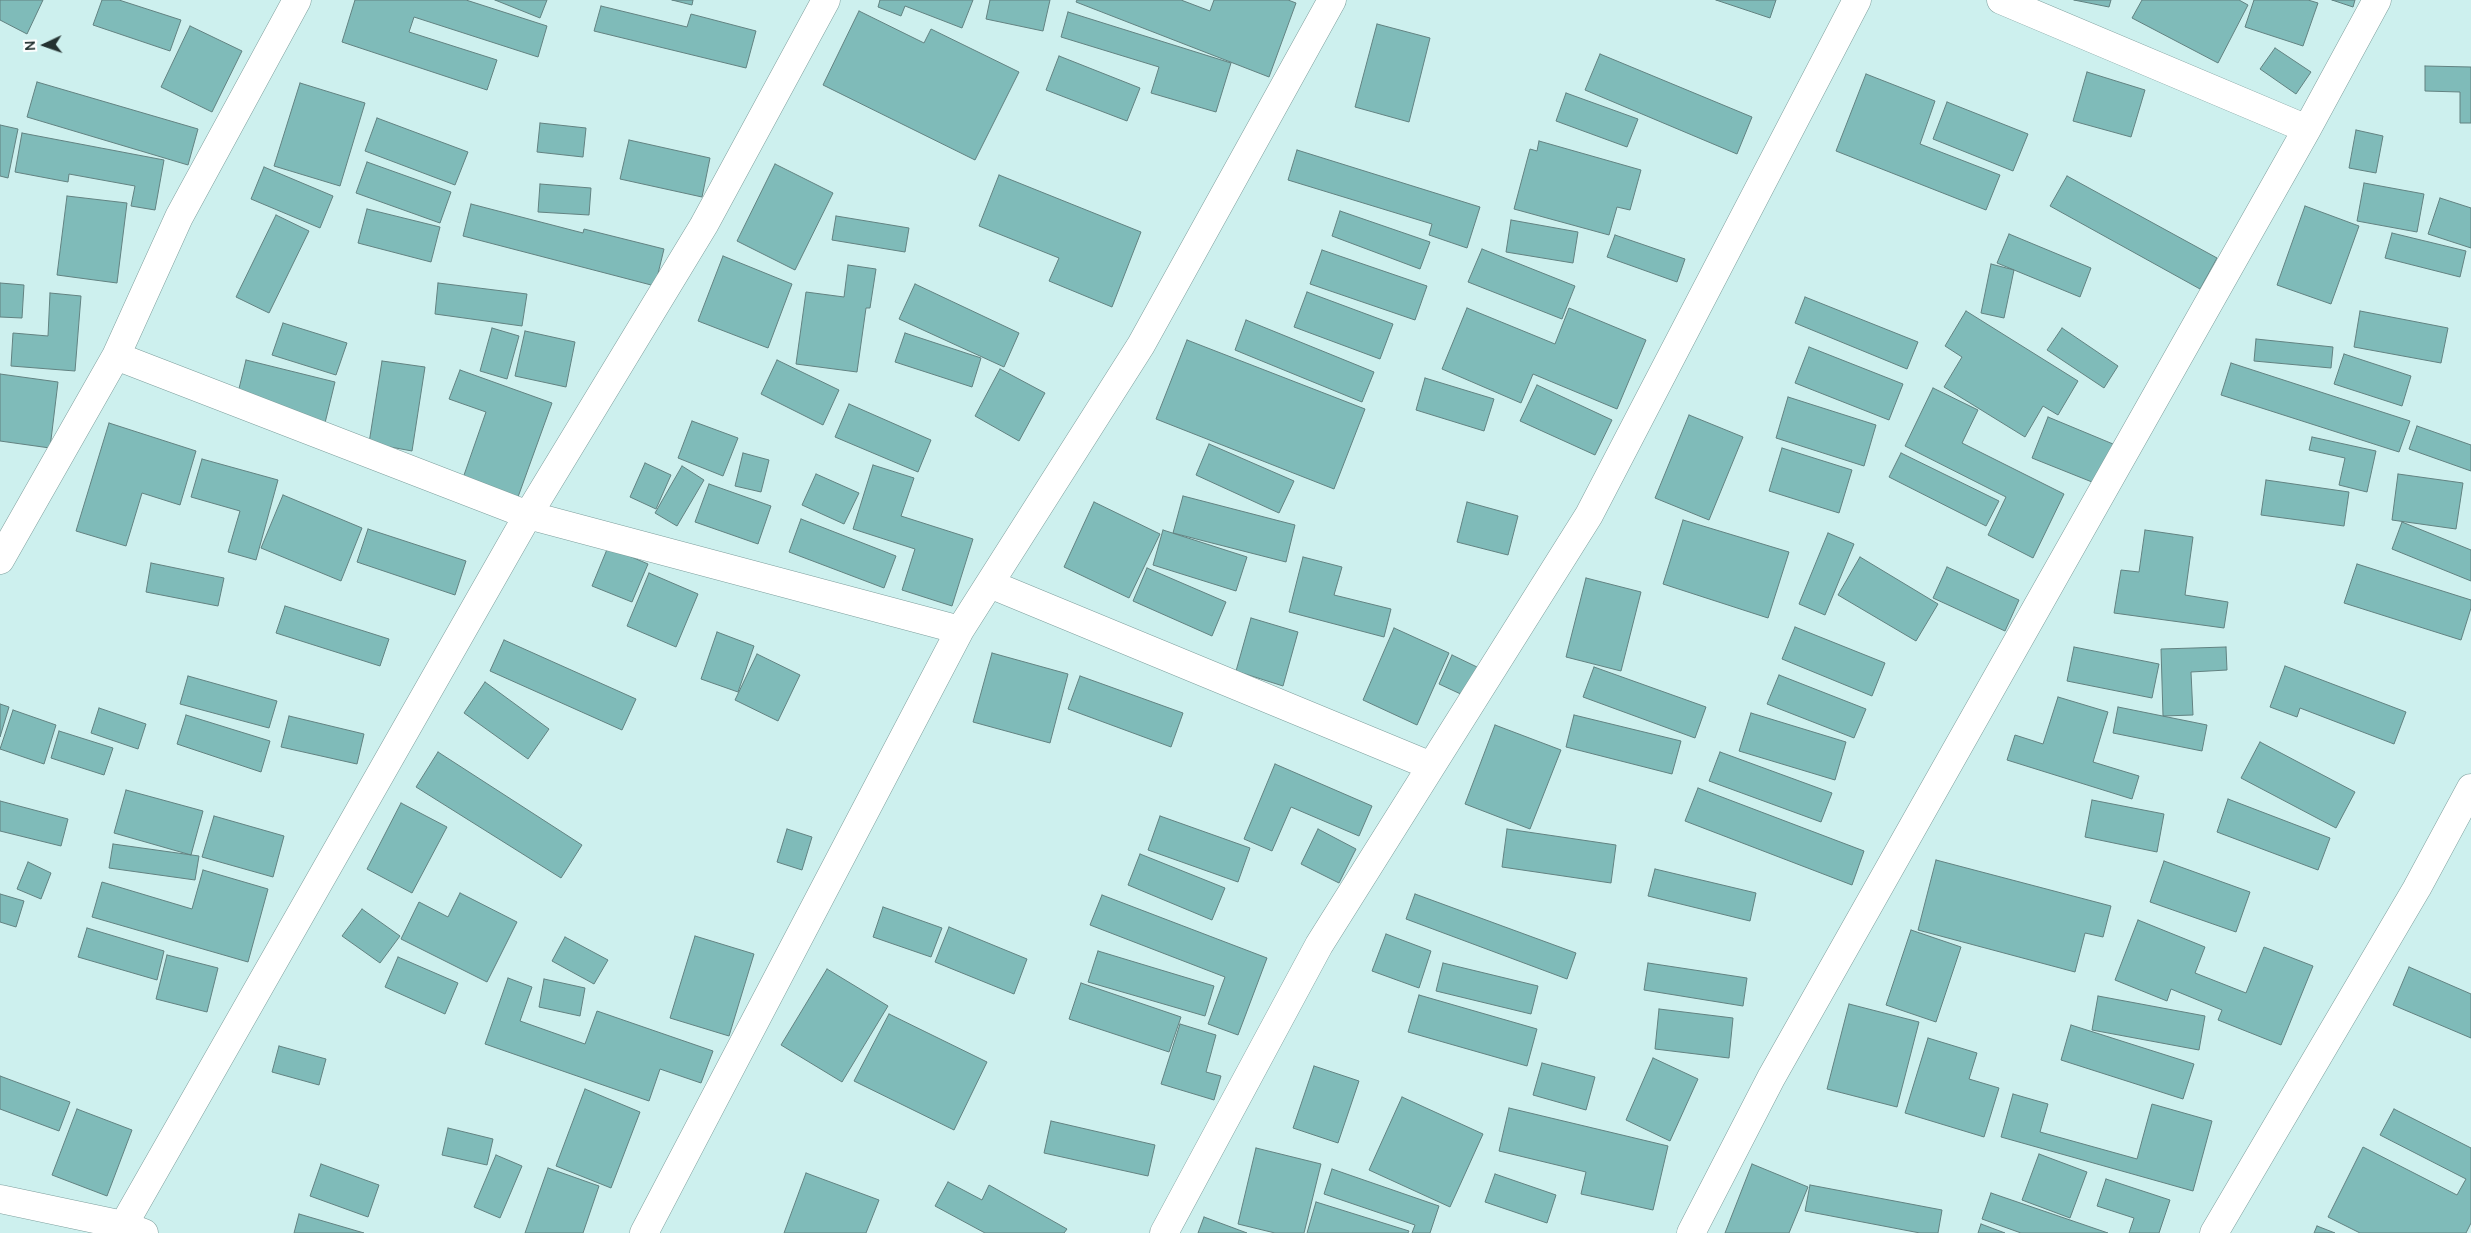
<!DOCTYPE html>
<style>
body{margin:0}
#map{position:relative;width:2471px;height:1233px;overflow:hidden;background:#cdf0ee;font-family:Manrope,sans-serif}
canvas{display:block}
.north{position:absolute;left:20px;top:20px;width:50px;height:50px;-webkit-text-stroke:4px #fff;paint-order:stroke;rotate:267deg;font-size:14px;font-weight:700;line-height:20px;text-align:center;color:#243231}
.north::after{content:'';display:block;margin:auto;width:18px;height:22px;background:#243231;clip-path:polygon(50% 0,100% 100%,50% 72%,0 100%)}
</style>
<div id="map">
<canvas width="2471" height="1233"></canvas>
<div class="north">N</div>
</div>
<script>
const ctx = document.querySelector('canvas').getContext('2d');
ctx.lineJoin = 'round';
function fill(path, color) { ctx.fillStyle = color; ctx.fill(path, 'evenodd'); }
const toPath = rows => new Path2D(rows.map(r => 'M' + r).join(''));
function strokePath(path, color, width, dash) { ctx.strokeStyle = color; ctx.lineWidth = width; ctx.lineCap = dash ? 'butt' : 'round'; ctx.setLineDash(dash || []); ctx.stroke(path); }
const building = toPath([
 [0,0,43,0,27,34,0,20,0,0],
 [102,0,119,0,181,20,170,51,93,25,102,0],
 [355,0,466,0,547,26,538,57,414,17,409,32,497,60,487,90,342,42,355,0],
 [495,0,547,0,540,18,495,0],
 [672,0,693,0,692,5,672,0],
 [880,0,973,0,962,28,905,6,901,16,878,7,880,0],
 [990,0,1050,0,1043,31,986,19,990,0],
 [1077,0,1181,0,1210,11,1214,0,1288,0,1296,3,1269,77,1076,2,1077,0],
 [1716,0,1776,0,1770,18,1716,0],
 [2074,0,2111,0,2109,7,2074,0],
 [2142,0,2239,0,2248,5,2218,63,2132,18,2142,0],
 [2254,0,2308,0,2318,3,2303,46,2245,27,2254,0],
 [2332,0,2355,0,2353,7,2332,0],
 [601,6,687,27,691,14,756,31,746,68,594,31,601,6],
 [859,11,924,43,931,29,1019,72,975,160,823,85,859,11],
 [1068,12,1231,63,1216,112,1151,93,1159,67,1061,37,1068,12],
 [1377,24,1430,38,1409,122,1355,107,1377,24],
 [190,26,242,51,212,112,161,87,190,26],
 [2275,48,2311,72,2296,94,2260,69,2275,48],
 [1600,54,1752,117,1737,154,1585,90,1600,54],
 [1059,56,1140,88,1127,121,1046,90,1059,56],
 [2425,66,2471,67,2471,123,2460,123,2460,92,2425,91,2425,66],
 [2087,72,2145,90,2131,137,2073,121,2087,72],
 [1866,74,1935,101,1920,144,2000,175,1986,210,1836,151,1866,74],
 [37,82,198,129,188,165,27,117,37,82],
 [300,83,365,103,340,186,274,166,300,83],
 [1566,93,1638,119,1627,147,1556,121,1566,93],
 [1947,102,2028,134,2013,171,1933,139,1947,102],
 [377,118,468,152,455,185,365,151,377,118],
 [540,123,586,128,583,157,537,152,540,123],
 [0,125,18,129,8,178,0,176,0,125],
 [2356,130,2383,136,2376,173,2349,168,2356,130],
 [22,133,164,160,155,210,131,206,135,186,69,174,68,182,15,172,22,133],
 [629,140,710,158,702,197,620,179,629,140],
 [1539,141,1641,170,1630,210,1617,207,1609,235,1514,209,1530,149,1537,151,1539,141],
 [1297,150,1480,207,1467,248,1429,235,1432,224,1288,180,1297,150],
 [367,162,451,192,440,223,356,193,367,162],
 [775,164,833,193,795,270,737,241,775,164],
 [264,167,333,196,320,228,251,199,264,167],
 [999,175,1141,232,1112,307,1049,281,1059,258,979,226,999,175],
 [2067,176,2217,258,2200,289,2050,206,2067,176],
 [2364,183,2424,194,2417,232,2357,221,2364,183],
 [540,184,591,188,589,215,538,212,540,184],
 [67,196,127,203,117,283,57,275,67,196],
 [2440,198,2471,208,2471,248,2428,234,2440,198],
 [471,204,583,233,584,229,664,249,655,286,463,236,471,204],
 [2305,206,2359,226,2331,304,2277,285,2305,206],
 [367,209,440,227,431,262,358,243,367,209],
 [1340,211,1430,242,1420,269,1332,236,1340,211],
 [276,215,309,231,269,313,236,297,276,215],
 [836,216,909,228,905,252,832,240,836,216],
 [1511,220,1578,232,1573,263,1506,252,1511,220],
 [2392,233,2466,251,2460,277,2385,258,2392,233],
 [2009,234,2091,268,2080,297,1997,263,2009,234],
 [1615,235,1685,259,1677,282,1607,257,1615,235],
 [1482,249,1575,286,1562,319,1468,282,1482,249],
 [1322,250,1427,286,1415,320,1310,284,1322,250],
 [723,256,792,284,768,348,698,321,723,256],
 [1991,264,2014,270,2004,318,1981,313,1991,264],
 [848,265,876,269,870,308,866,308,857,372,796,364,806,292,844,297,848,265],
 [0,283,24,285,22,318,0,317,0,283],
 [438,283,527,294,522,326,435,314,438,283],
 [915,284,1019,333,1004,367,899,319,915,284],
 [1307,292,1393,324,1380,359,1294,327,1307,292],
 [50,293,81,296,75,371,11,366,13,333,48,336,50,293],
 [1805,297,1918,342,1907,369,1795,323,1805,297],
 [1467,308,1555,344,1569,308,1646,340,1617,409,1533,374,1521,403,1442,369,1467,308],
 [1966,311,2078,381,2058,415,2043,406,2025,437,1944,387,1962,357,1945,346,1966,311],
 [2360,311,2448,328,2441,363,2354,347,2360,311],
 [1246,320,1374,372,1362,402,1235,350,1246,320],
 [283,323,347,343,336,375,272,355,283,323],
 [492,328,519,336,507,379,480,371,492,328],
 [2062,328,2118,366,2104,388,2047,350,2062,328],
 [525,331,575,342,566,387,515,376,525,331],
 [905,333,981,358,972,387,895,362,905,333],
 [2256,339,2333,347,2331,368,2254,361,2256,339],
 [1187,340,1365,409,1334,489,1156,419,1187,340],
 [1809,347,1903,384,1889,420,1795,383,1809,347],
 [2344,354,2411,376,2402,406,2334,384,2344,354],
 [246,360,335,382,324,427,235,405,246,360],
 [777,360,839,390,823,425,761,394,777,360],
 [382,361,425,367,412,451,369,443,382,361],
 [2231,363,2410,421,2399,452,2221,395,2231,363],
 [1000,369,1045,393,1019,441,975,416,1000,369],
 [460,370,552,403,518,497,463,478,486,412,449,399,460,370],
 [0,374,58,382,50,448,0,441,0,374],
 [1425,378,1494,399,1484,431,1416,410,1425,378],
 [1537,385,1612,420,1595,455,1520,421,1537,385],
 [1933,388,1978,410,1962,443,2064,494,2033,558,1988,535,2006,497,1905,446,1933,388],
 [1788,397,1876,425,1864,466,1776,438,1788,397],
 [849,404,931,440,918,472,835,437,849,404],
 [1689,415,1743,437,1709,520,1655,498,1689,415],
 [2048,417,2113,444,2097,484,2032,458,2048,417],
 [692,421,738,438,723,476,678,458,692,421],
 [109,423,196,451,180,505,142,493,126,546,76,531,109,423],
 [2417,426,2471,445,2471,471,2409,449,2417,426],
 [2312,437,2376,451,2367,492,2339,485,2345,458,2309,450,2312,437],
 [1209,444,1294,481,1279,513,1196,475,1209,444],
 [1782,448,1852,470,1839,513,1769,491,1782,448],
 [743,453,769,460,761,492,735,486,743,453],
 [1901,453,1999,501,1986,526,1889,477,1901,453],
 [202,459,278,480,256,560,228,552,240,511,191,497,202,459],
 [645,463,671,475,656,509,630,497,645,463],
 [873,465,914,478,901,516,973,539,952,606,902,590,915,549,853,529,873,465],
 [682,466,704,480,677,526,655,513,682,466],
 [816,474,859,493,844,524,802,505,816,474],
 [2398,474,2463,483,2456,529,2392,520,2398,474],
 [2266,480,2349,492,2344,526,2261,515,2266,480],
 [709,484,771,506,758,544,695,522,709,484],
 [283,495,362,528,341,581,261,548,283,495],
 [1183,496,1295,525,1286,562,1173,533,1183,496],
 [1094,502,1160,534,1129,598,1064,567,1094,502],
 [1467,502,1518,516,1508,555,1457,542,1467,502],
 [801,519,896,556,884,588,789,552,801,519],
 [1683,520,1789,552,1768,618,1663,584,1683,520],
 [2402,522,2471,550,2471,581,2392,549,2402,522],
 [368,529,466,561,455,595,357,562,368,529],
 [1163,530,1247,557,1236,591,1153,565,1163,530],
 [2145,530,2193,537,2185,595,2228,602,2224,628,2114,613,2121,570,2139,572,2145,530],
 [1828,533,1854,544,1825,615,1799,604,1828,533],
 [608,547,648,564,632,602,592,586,608,547],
 [1303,557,1342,567,1334,595,1391,609,1384,637,1289,612,1303,557],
 [1860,557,1938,604,1916,641,1838,595,1860,557],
 [151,563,224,578,218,606,146,592,151,563],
 [2357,564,2471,600,2471,608,2461,640,2344,603,2357,564],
 [1947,567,2019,600,2005,631,1933,598,1947,567],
 [1147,568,1226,602,1212,636,1133,601,1147,568],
 [649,573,698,594,676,647,627,626,649,573],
 [1586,578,1641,592,1621,671,1566,657,1586,578],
 [285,606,389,639,380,666,276,633,285,606],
 [1251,618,1298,632,1283,686,1236,671,1251,618],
 [1795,627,1885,663,1872,696,1782,659,1795,627],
 [1394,628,1449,653,1417,725,1363,700,1394,628],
 [717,632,754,646,738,692,701,679,717,632],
 [504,640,636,699,622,730,490,671,504,640],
 [2074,647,2159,664,2152,698,2067,681,2074,647],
 [2226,647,2227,670,2191,672,2193,715,2163,716,2161,649,2226,647],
 [992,653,1068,674,1050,743,973,722,992,653],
 [757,654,800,675,778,721,735,700,757,654],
 [1452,655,1477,667,1465,696,1439,684,1452,655],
 [2285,666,2406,712,2394,744,2300,708,2297,717,2270,707,2285,666],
 [1594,667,1706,707,1695,738,1583,697,1594,667],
 [1779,675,1866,709,1854,738,1767,704,1779,675],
 [188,676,277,701,269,728,180,704,188,676],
 [1080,676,1183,713,1171,747,1068,709,1080,676],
 [485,682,549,729,528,759,464,713,485,682],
 [2058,697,2108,712,2093,762,2139,776,2132,799,2007,760,2015,735,2043,744,2058,697],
 [0,704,9,707,0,737,0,704],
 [2118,707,2207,725,2202,751,2113,733,2118,707],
 [99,708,146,724,138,749,91,733,99,708],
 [13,710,56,725,44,764,0,749,13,710],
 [1751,713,1846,742,1835,780,1739,751,1751,713],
 [186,715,270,741,261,772,177,744,186,715],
 [1574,715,1681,741,1672,774,1566,747,1574,715],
 [289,716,364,734,357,764,281,747,289,716],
 [1495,725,1561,750,1530,829,1465,804,1495,725],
 [59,731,113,748,104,775,51,758,59,731],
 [2260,742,2355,792,2336,828,2241,778,2260,742],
 [438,752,582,845,561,878,416,787,438,752],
 [1720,752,1832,793,1821,822,1709,781,1720,752],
 [1275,764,1372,806,1359,836,1291,807,1272,851,1244,839,1275,764],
 [1698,788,1864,851,1852,885,1685,821,1698,788],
 [126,790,203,811,191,855,114,833,126,790],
 [2228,799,2330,838,2318,870,2217,832,2228,799],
 [2092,800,2164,814,2157,852,2085,837,2092,800],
 [0,801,68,819,61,846,0,831,0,801],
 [401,803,447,827,412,893,367,869,401,803],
 [214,816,284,836,273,877,202,857,214,816],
 [1160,816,1250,848,1238,882,1148,850,1160,816],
 [787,829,812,837,802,870,777,862,787,829],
 [1318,829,1356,849,1339,883,1301,864,1318,829],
 [1507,829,1616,845,1611,883,1502,867,1507,829],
 [113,844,199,856,195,880,109,868,113,844],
 [1140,854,1225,888,1212,920,1128,885,1140,854],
 [1936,860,2111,906,2103,937,2085,933,2075,972,1918,930,1936,860],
 [2164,861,2250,892,2236,932,2150,902,2164,861],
 [28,862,51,873,41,899,17,889,28,862],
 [1655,869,1756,893,1750,921,1648,896,1655,869],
 [203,870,268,889,248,962,92,917,102,882,192,909,203,870],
 [460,893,517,922,487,982,401,939,419,902,448,917,460,893],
 [0,894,24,901,16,927,0,922,0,894],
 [1415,894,1576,953,1567,979,1406,919,1415,894],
 [1102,895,1267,958,1238,1035,1208,1024,1225,977,1090,925,1102,895],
 [883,907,942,928,931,957,873,937,883,907],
 [362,909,400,936,380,963,342,936,362,909],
 [2138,920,2205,947,2195,973,2246,993,2264,947,2313,966,2281,1045,2218,1020,2222,1010,2171,989,2167,1001,2115,980,2138,920],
 [949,927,1027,959,1014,994,935,962,949,927],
 [87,928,164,951,157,980,78,957,87,928],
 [1911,930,1961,947,1936,1022,1886,1005,1911,930],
 [1386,934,1431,951,1419,988,1372,971,1386,934],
 [695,936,754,954,729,1036,670,1018,695,936],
 [565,937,608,960,594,984,552,961,565,937],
 [1098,951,1214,986,1205,1016,1088,982,1098,951],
 [167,955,218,968,207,1012,156,999,167,955],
 [398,957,458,983,445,1014,385,987,398,957],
 [1443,963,1538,986,1531,1014,1436,991,1443,963],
 [1648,963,1747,978,1743,1006,1644,990,1648,963],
 [2409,967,2471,994,2471,1038,2393,1005,2409,967],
 [827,969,888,1006,842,1082,781,1045,827,969],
 [508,978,532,987,520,1021,585,1044,597,1011,713,1051,701,1083,660,1069,649,1101,485,1044,508,978],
 [544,979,585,988,580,1016,539,1007,544,979],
 [1081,983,1181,1017,1169,1052,1069,1019,1081,983],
 [1419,995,1537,1029,1527,1066,1408,1032,1419,995],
 [2098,996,2205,1016,2199,1050,2092,1030,2098,996],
 [1849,1004,1919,1022,1897,1107,1827,1089,1849,1004],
 [1659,1009,1733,1018,1729,1058,1655,1049,1659,1009],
 [889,1014,987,1062,954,1130,854,1081,889,1014],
 [1180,1024,1216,1035,1206,1072,1221,1076,1214,1100,1161,1084,1180,1024],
 [2071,1025,2194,1064,2183,1099,2061,1060,2071,1025],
 [1928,1038,1977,1053,1969,1079,1999,1088,1984,1137,1905,1113,1928,1038],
 [279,1046,326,1059,319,1085,272,1072,279,1046],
 [1653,1058,1698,1079,1670,1141,1626,1120,1653,1058],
 [1542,1063,1595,1077,1586,1110,1533,1095,1542,1063],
 [1314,1066,1359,1081,1338,1143,1293,1128,1314,1066],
 [0,1076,70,1102,59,1131,0,1109,0,1076],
 [585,1089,640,1112,611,1188,556,1166,585,1089],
 [2013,1094,2048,1104,2040,1132,2137,1159,2152,1104,2212,1121,2193,1191,2001,1137,2013,1094],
 [1402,1097,1483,1134,1450,1207,1369,1170,1402,1097],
 [1509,1108,1668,1146,1653,1210,1581,1194,1586,1172,1499,1151,1509,1108],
 [77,1109,132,1130,107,1196,52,1175,77,1109],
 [2394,1109,2471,1148,2471,1223,2466,1233,2360,1233,2328,1217,2363,1147,2457,1195,2466,1179,2380,1135,2394,1109],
 [1051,1121,1155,1145,1148,1176,1044,1153,1051,1121],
 [448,1128,493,1139,487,1165,442,1155,448,1128],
 [1256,1148,1321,1164,1304,1233,1275,1233,1238,1224,1256,1148],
 [2039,1154,2087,1172,2070,1218,2022,1200,2039,1154],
 [496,1155,522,1166,500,1218,474,1207,496,1155],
 [321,1164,379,1185,368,1217,310,1196,321,1164],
 [1752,1164,1808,1187,1789,1233,1725,1233,1752,1164],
 [548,1168,599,1186,583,1233,525,1233,548,1168],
 [1332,1169,1439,1206,1430,1233,1412,1233,1415,1225,1324,1194,1332,1169],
 [806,1173,879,1200,866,1233,784,1233,806,1173],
 [1495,1174,1556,1195,1547,1223,1485,1202,1495,1174],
 [2106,1179,2170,1200,2159,1233,2129,1233,2134,1218,2097,1206,2106,1179],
 [948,1182,982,1200,989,1185,1067,1229,1064,1233,985,1233,935,1206,948,1182],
 [1810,1185,1942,1210,1938,1233,1920,1233,1805,1211,1810,1185],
 [1991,1193,2108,1233,2021,1233,1982,1219,1991,1193],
 [1316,1202,1409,1231,1408,1233,1307,1233,1316,1202],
 [299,1214,364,1233,294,1233,299,1214],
 [1204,1217,1247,1233,1198,1233,1204,1217],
 [1981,1224,2005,1233,1978,1233,1981,1224],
 [2317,1226,2335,1233,2314,1233,2317,1226]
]);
fill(building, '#7fbbb9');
strokePath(building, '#628281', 1);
const street = toPath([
 [2001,0,2307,129],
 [116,356,528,515,960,630],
 [0,560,116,356,179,217,297,0],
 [990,584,1431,766],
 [0,1199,123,1225,144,1233],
 [119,1233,528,515,704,225,826,0],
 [644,1233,960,630,1141,345,1332,0],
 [1164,1233,1319,945,1589,515,1857,0],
 [1691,1233,1771,1078,2307,129,2377,0],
 [2214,1233,2417,888,2471,788]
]);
strokePath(street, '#7d9e9c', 29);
strokePath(street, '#fff', 28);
</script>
